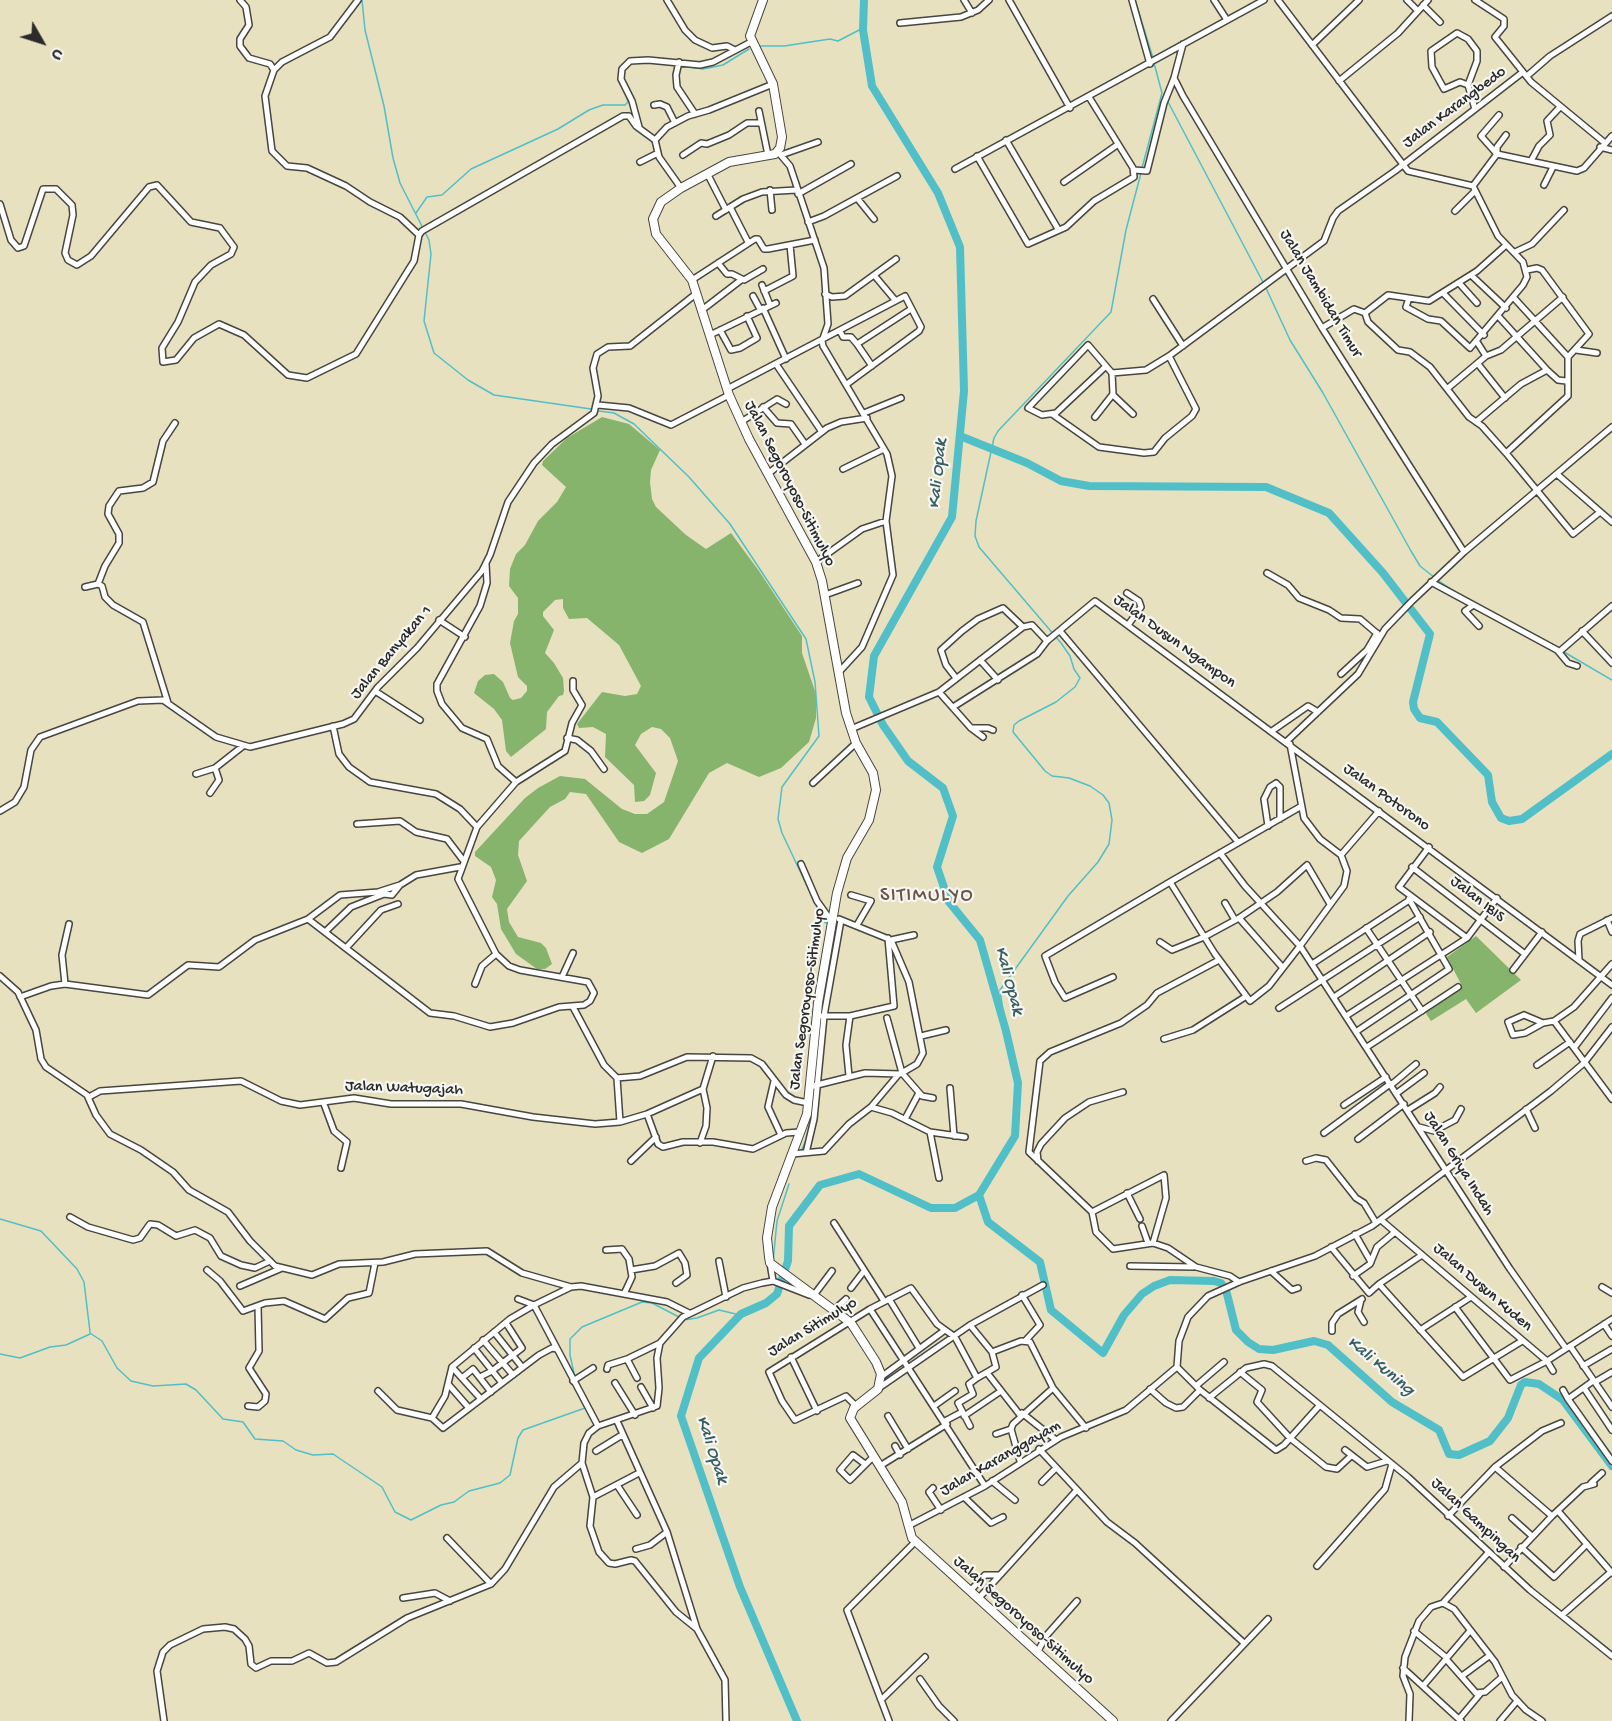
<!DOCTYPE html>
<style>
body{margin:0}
#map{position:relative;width:1612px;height:1721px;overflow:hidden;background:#e7e1bf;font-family:"Gochi Hand",sans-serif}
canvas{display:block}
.north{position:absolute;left:12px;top:12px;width:60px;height:60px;-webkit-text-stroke:4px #f6f6f2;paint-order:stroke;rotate:129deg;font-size:16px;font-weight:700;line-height:24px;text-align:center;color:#2b2b2b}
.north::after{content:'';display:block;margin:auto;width:21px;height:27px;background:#2b2b2b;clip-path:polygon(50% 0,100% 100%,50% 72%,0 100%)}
</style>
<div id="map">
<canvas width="1612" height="1721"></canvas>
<div class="north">U</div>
</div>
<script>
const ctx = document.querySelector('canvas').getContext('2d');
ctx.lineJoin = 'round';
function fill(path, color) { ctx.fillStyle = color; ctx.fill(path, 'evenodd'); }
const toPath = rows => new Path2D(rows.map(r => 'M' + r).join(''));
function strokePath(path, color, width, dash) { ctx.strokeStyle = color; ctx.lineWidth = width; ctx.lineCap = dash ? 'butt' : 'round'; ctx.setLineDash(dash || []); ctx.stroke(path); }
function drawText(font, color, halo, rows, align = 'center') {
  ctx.font = font + ' "Gochi Hand",sans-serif'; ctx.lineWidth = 4.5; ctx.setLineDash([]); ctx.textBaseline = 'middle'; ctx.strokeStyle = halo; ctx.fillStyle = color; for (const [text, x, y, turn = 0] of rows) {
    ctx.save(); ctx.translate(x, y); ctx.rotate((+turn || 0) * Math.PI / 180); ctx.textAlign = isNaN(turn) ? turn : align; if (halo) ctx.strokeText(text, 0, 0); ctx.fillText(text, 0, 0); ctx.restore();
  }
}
fill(toPath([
 [602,417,629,424,660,450,651,470,650,482,652,499,656,507,686,535,706,549,731,533,759,571,802,636,802,653,816,694,816,718,809,742,781,768,759,777,727,763,709,773,669,839,642,853,619,842,586,794,570,792,565,799,550,807,519,841,518,855,527,881,507,909,509,922,518,937,541,943,546,948,552,964,545,969,537,969,516,954,501,929,497,904,492,897,496,880,491,867,475,856,475,852,525,798,538,788,560,776,585,779,622,809,635,814,647,814,664,802,678,761,670,738,661,729,652,727,641,734,635,745,656,773,650,795,644,801,635,802,634,785,605,757,606,734,593,727,579,728,577,724,602,692,625,696,637,694,641,686,619,645,587,618,569,619,563,608,563,599,555,600,543,612,543,616,554,630,545,653,554,663,563,678,564,691,563,695,559,696,547,712,546,729,511,757,506,751,502,720,494,709,474,693,478,681,485,675,494,674,503,682,510,698,513,700,521,698,527,691,527,686,518,677,510,643,514,621,518,614,518,598,509,586,510,569,516,554,525,545,538,521,557,502,566,487,542,465,543,461,567,438],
 [1476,936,1521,980,1476,1013,1466,999,1431,1021,1425,1012,1462,986,1447,957]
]), '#86b46d');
strokePath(toPath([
 [362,0,365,30,384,106,393,158,400,183,429,240,431,254,424,321,434,353,468,380,494,395,591,409],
 [1135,0,1153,58],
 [760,46,784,46,830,39,838,41,863,28],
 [639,63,656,63],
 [681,66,703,69,723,65,749,49],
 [1167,100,1264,284],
 [1142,168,1162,93,1154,63],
 [416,213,427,197,442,195,471,169,558,129,589,110,603,105,625,105,628,102,626,94],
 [1266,288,1290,340,1323,393,1411,551,1420,566,1435,578],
 [599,411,614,413,634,424,689,477,730,524,806,639,815,682,819,736,782,787,778,819,782,833,824,922,829,924],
 [1439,581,1457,593],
 [1564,652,1612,680],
 [824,1000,835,936,834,926],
 [1006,1031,1000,990,1068,896,1098,862,1109,844,1112,820,1109,803,1103,795,1090,786,1069,778,1052,776,1045,771,1013,732,1014,725,1019,721,1056,702,1075,687,1080,678,1074,669,1070,656,1061,643,979,547,975,536,976,521,994,438,998,431,1111,312,1126,230,1141,173],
 [818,1045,821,1023],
 [811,1119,813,1088],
 [802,1149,807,1138],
 [0,1219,41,1231,77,1269,84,1282,90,1332],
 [773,1262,777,1221,789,1184],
 [683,1320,697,1318,719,1310,740,1315],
 [90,1333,102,1341,117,1368,131,1381,153,1386,186,1384,196,1390,223,1419,243,1422,255,1439,283,1441,296,1450,313,1455,333,1454,382,1487,395,1512,411,1520,441,1505,454,1502,469,1491,500,1483,510,1475,518,1438,523,1430,585,1408],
 [0,1354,20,1358,50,1347,66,1345,90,1334],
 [574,1373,570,1355,570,1339,582,1327,642,1302,652,1303,679,1317]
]), '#51bfc7', 1.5);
strokePath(toPath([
 [960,436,1027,463,1061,481,1089,486,1266,487,1329,513,1383,573,1430,634,1413,702,1414,709,1420,718,1437,722,1488,775,1492,802,1501,818,1509,821,1522,819,1612,754],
 [979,1195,988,1222,1040,1262,1051,1310,1103,1353,1124,1315,1142,1294,1154,1286,1170,1280,1214,1281,1221,1283,1226,1290,1236,1330,1248,1342,1259,1349,1273,1350,1314,1341,1328,1345,1392,1402,1439,1430,1449,1454,1459,1455,1490,1441,1508,1418,1521,1385,1525,1382,1539,1384,1563,1400,1612,1466],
 [797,1721,740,1587,681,1416,699,1358,741,1314,766,1303,777,1294,788,1261,789,1226,820,1185,859,1174,931,1208,955,1208,979,1195,1015,1136,1018,1083,1006,1031,980,940,949,902,937,867,953,816,943,788,908,761,883,725,869,697,874,656,952,517,964,391,960,247,938,193,872,86,863,30,864,0]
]), '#51bfc7', 8);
const street = toPath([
 [240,0,246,7,249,25,240,39,240,46,249,58,270,64,274,70,265,96,272,151,287,166,307,168,346,186,370,202,400,217,419,235],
 [667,0,685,30,695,40,712,48,727,46,735,50],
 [964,0,972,13],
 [1009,0,1070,108],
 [1132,0,1150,64],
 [1214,0,1227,20],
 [1278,0,1408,171,1473,186,1497,154,1481,136,1499,115],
 [1407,0,1418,11],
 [1475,0,1504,19,1504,26,1495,37,1531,82,1605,143],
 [1423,5,1440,22],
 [900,23,961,17,978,10,989,0],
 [1183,44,1174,78,1183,96,1322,328,1464,552],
 [1312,45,1359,0],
 [679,62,676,75,677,87,695,114],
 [274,70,282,62,330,37,358,0],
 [1527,76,1550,56,1612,16],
 [1339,81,1398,33,1428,0],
 [1468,85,1460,82,1444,89,1432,67,1431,51,1457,33,1468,39,1477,51,1477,61,1468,85,1475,109],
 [654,105,660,104,667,107,675,123],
 [759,111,768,155],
 [639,127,632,101,621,79,622,69,630,61,648,60,700,65,713,62,751,42],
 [1506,135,1497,147,1497,154,1577,171,1584,168,1612,136],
 [655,140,667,127,688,116,709,110,773,84],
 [1006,140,1058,229],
 [1600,147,1612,150],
 [778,152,790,166,824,268,828,324,822,341,823,346,887,454,892,476,886,521,893,575,862,647,840,671],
 [683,155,701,143,707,144,729,135,747,123,761,123],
 [781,155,818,142],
 [977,156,1028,244,1066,227,1094,201,1134,177,1133,168,1089,97],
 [1531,161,1539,146,1550,135,1547,121,1560,107],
 [640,162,658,153],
 [955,169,1264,0],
 [1134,170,1147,171,1164,103,1174,78],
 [708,175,726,210],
 [1064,182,1117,145],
 [1544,185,1553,167],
 [770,190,772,210],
 [798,194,851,164],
 [857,198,874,219],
 [0,204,11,240,18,248,24,246,43,189,56,189,72,205,73,215,65,253,68,260,77,265,91,256,149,187,157,185,191,222,220,228,234,247,231,254,211,265,195,282,178,322,162,348,163,362,176,360,194,338,219,324,244,335,288,375,307,378,356,354,414,261,419,235,422,231,623,116,629,116,636,126,655,140,659,157,681,188],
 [730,207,748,242],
 [1455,211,1475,191],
 [716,216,743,199,762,192,796,190],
 [808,222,824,216,897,176],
 [1515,252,1532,244,1564,210],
 [718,263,727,274,732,274,744,280,763,269],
 [874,275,895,300],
 [1471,275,1506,308],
 [692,280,755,239,758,239,764,249,768,249,815,240],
 [1459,283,1477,303],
 [762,285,770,305],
 [764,291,793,276,790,245],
 [1443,293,1484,335],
 [825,294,832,297,845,296,896,259],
 [753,296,760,309],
 [1409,298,1406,307,1428,319,1441,321,1470,348,1523,285,1527,277,1523,262,1498,236,1473,186],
 [1514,298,1568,357],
 [1153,299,1183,346],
 [763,308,786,359],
 [702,310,741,280],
 [1365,313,1368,322,1398,350,1410,352,1430,367,1469,417,1482,426,1506,453,1573,534,1600,512],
 [1499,317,1547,370,1558,380,1566,381],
 [1322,328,1354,309,1365,313,1388,295,1429,301,1477,271,1505,246],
 [720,330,731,350,740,348,757,338,747,316],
 [840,331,843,337,851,337,857,344,911,309],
 [710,335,776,303],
 [1477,342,1486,356],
 [857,344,872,366],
 [1576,350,1597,353],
 [776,364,822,432],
 [1478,364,1505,398],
 [1105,367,1056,413,1042,415,1028,408,1088,345,1112,373,1146,370,1169,356,1324,241,1333,218,1338,211,1395,171,1523,72],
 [1448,388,1486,356,1501,350,1563,297],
 [727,389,905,296,921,327,919,331,847,384],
 [1113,395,1133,414],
 [598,405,629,408,671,425,729,395],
 [763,407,777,423,791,424,805,444],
 [864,413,901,398],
 [1052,414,1099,447,1144,453,1154,452,1165,438,1192,416,1196,409,1169,356],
 [1095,417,1113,394,1112,373],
 [741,422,777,399,786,404],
 [1476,422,1521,384,1547,370],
 [1506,453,1568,396,1568,357,1589,334,1542,270,1537,268,1527,270],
 [843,469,884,449],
 [769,473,827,428,841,422,867,418],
 [1558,475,1612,522],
 [816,562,862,529,886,521],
 [486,564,487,583,480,606,437,684,437,691,442,704,462,728,487,739,498,766,516,782],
 [1267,573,1288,585,1299,598,1329,610,1341,618,1360,619,1380,636],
 [1431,582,1557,650,1568,663,1577,666],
 [85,587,98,584],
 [1127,593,1139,601,1141,607,1128,625],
 [825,595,858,583],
 [1472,606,1465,611,1479,626],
 [439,620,465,637],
 [1060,631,1238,842],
 [1582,631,1612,663],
 [1559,652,1612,606],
 [980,660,998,680],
 [1341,674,1367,650,1377,633],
 [956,678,946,665,941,650,962,631,978,619,1003,608,1023,627],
 [375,691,420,720],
 [168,703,143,622,113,605,105,597,102,586,98,584,105,566,119,543,119,534,108,514,109,506,119,491,143,488,153,482,163,441,175,423],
 [953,707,1037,654,1047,641],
 [971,728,988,728,993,730],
 [851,729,939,692],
 [1272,731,1308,706,1318,712],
 [983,737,971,728,939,692,1023,627,1032,625,1047,641,1095,601,1612,985],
 [567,738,577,740,591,751,604,769],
 [1286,742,1358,674,1385,629,1412,601,1464,552,1612,427],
 [1290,744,1304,818,1320,839,1341,855,1347,871,1344,886,1300,946,1269,986,1250,1001,1215,954,1170,882,1300,807],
 [196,774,215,768,243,746],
 [813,783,856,743],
 [210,793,219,780,215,768],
 [0,811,15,802,24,787,31,750,40,737,138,701,163,700,216,737,250,747,343,724,354,719,378,687,417,648,482,571,490,555,508,502,534,463,552,444,594,413,598,396,593,368,597,354,608,347,630,346,697,293],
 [357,824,400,821,416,832,447,839,463,860],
 [1268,826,1264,799,1270,787,1276,783,1280,787,1280,819],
 [477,827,516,782,565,751,572,723,582,705,573,690,573,681],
 [1429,847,1399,887,1467,938],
 [1220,853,1245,886,1300,946,1510,1269,1565,1347],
 [1341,855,1379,811],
 [801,864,817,901,832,922],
 [1412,867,1525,954],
 [851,895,871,901,857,925],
 [1225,903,1235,920],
 [1239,918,1283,968],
 [308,919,340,895,378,892,400,885,416,875,460,867],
 [839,919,891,940,914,935],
 [1607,920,1612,932],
 [1366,928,1422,1011],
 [325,932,351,907,384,894,392,895,400,885],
 [1160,942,1172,950,1204,937,1239,918,1277,892,1307,865,1330,904],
 [346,948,381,910,398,904],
 [1579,960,1578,941,1580,934,1612,918],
 [1312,964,1411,899],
 [1513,970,1542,932],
 [0,976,18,992,36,1030,41,1059,46,1067,87,1095,96,1115,110,1134,141,1150,173,1172,189,1190,228,1212,250,1241,275,1266,312,1275,339,1264,383,1262,415,1254,487,1251,522,1273,571,1287],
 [562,977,573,953],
 [1113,977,1065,998,1055,982,1045,956,1170,882],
 [65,984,62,955,69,924],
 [475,984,482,966,496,954],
 [20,997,51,986,65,984,148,995,188,965,219,967,255,940,308,919,430,1013,454,1016,490,1027,513,1023,559,1007,584,1005,590,1001,594,993,588,982,520,970,509,966,496,954,458,879,477,827,460,809,436,794,370,782,349,767,339,754,333,726],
 [1334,997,1430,932],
 [573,1007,604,1065,617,1078,640,1076,687,1057,751,1058,762,1064,786,1095,794,1100,808,1103],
 [1279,1008,1420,917],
 [1524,1015,1543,1023,1525,1033,1513,1035,1508,1022,1524,1015],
 [821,1016,850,1016,894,1006,888,938],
 [1346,1016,1467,938,1497,898],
 [887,1018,902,1073,922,1096,933,1098],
 [1554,1021,1612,1099],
 [1543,1023,1554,1021,1574,1007,1612,964],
 [1357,1031,1449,969,1409,899],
 [921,1036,946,1030],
 [1164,1039,1193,1030,1245,997],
 [1367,1047,1458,987],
 [1574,1048,1612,998],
 [1537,1065,1570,1042],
 [849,1076,846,1045,850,1016],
 [617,1078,620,1122],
 [774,1081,768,1107,781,1135],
 [1391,1085,1416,1064],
 [809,1087,865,1073,900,1074,917,1064,923,1053,909,982,891,940],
 [950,1088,954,1136],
 [1397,1093,1424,1073],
 [89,1097,100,1091,241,1081,281,1101,300,1105,354,1098,391,1104,461,1104,533,1117,595,1124,620,1122,647,1114,658,1144,663,1147,683,1142,713,1142,753,1149,786,1133,800,1132],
 [324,1104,334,1131,347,1142,341,1168],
 [1344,1105,1386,1077],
 [871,1107,892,1113,930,1132,965,1137],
 [1526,1109,1535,1128],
 [1408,1110,1435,1093,1440,1087],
 [647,1114,703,1089],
 [905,1119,919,1093],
 [1419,1127,1434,1131,1455,1120,1461,1109],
 [930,1132,939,1178],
 [1324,1133,1390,1084],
 [1358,1139,1404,1104],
 [700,1143,706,1126,707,1108,703,1089,713,1056],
 [806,1153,814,1119,824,1016,841,920],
 [792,1154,824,1151,849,1124,871,1107,898,1075],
 [631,1161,656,1137],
 [1038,1161,1037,1152,1041,1144,1065,1118,1089,1102,1123,1092],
 [1306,1161,1316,1158,1326,1160,1356,1198,1364,1203,1376,1223],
 [1127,1193,1140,1219],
 [1092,1212,1029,1152,1040,1061,1050,1052,1121,1023,1147,1005,1157,993,1219,960],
 [70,1217,88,1227,133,1240,140,1238,150,1224,158,1225,176,1236,195,1230,210,1238,221,1256,241,1265,255,1268,270,1261],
 [1381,1220,1547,1361,1612,1319],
 [834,1223,884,1301],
 [1142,1226,1148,1243],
 [1355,1234,1371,1262],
 [1153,1243,1113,1249,1096,1232,1092,1212,1164,1175,1166,1198,1153,1243,1168,1248,1196,1267,1230,1276,1239,1282],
 [1331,1247,1369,1293,1379,1284,1463,1377,1522,1341],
 [606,1250,622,1249,629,1259,632,1277,624,1294],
 [719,1261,726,1297],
 [770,1263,773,1281],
 [1130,1266,1194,1267],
 [207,1270,220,1281,243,1311,265,1303,284,1301,325,1319,348,1298,369,1293,375,1263],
 [631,1270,655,1266,679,1253,685,1263,687,1275,676,1283],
 [1271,1271,1292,1290,1298,1288],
 [1353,1276,1370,1264,1377,1247,1395,1232],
 [1379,1284,1422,1255],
 [240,1286,282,1268],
 [1602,1287,1612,1293],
 [851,1288,864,1271],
 [814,1295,832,1271],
 [1022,1295,1040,1325,1026,1340],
 [889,1299,919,1348],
 [1361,1300,1358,1312,1364,1322],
 [1455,1307,1510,1380,1547,1361,1553,1371],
 [835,1309,846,1299],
 [870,1309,985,1486],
 [1604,1324,1612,1336],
 [970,1325,1043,1285],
 [1420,1330,1471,1297],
 [1332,1331,1332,1323,1338,1314,1362,1299],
 [494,1332,522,1367],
 [483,1340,513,1375],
 [1570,1346,1612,1407],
 [474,1348,502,1383],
 [791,1357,817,1411],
 [627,1359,637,1378],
 [1583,1366,1612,1349],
 [452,1367,481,1399],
 [1177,1367,1200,1390,1276,1450,1284,1445,1319,1406],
 [607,1369,608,1365,627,1359,660,1343],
 [1240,1372,1262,1390,1257,1402,1290,1438,1326,1467,1337,1469,1351,1456],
 [988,1374,1020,1415],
 [480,1377,492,1371,522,1348,506,1323],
 [881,1377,945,1330],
 [462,1378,473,1369,491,1392],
 [573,1381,593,1368],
 [1593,1381,1568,1399,1612,1461],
 [1595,1382,1612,1372],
 [615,1383,635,1415],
 [448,1384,469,1408],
 [1196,1386,1224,1362],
 [641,1387,653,1408],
 [879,1388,970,1325,992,1352],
 [1584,1388,1612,1430],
 [1150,1389,1166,1403,1176,1408,1183,1407,1200,1390],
 [1563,1390,1568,1399],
 [378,1391,397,1410,432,1418,443,1428,539,1355,552,1348,557,1349],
 [1209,1398,1246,1368,1264,1364,1272,1366,1408,1477,1530,1590,1612,1656],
 [248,1406,258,1407,265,1401,266,1394,249,1368,259,1351,258,1306],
 [856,1406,846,1396,795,1420,782,1401,769,1372,870,1309,911,1288,937,1324,955,1337,977,1378,996,1367,992,1352,1021,1341,1030,1342,1053,1388,1086,1428],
 [934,1406,955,1391],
 [1022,1413,1056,1440],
 [888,1416,908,1449],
 [964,1416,1001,1391],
 [432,1418,445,1396,452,1367,510,1319,534,1305,518,1299],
 [617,1421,667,1532,697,1629],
 [945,1421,962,1412],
 [598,1426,534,1305,571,1287,581,1286,667,1302,689,1313],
 [970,1426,958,1403,973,1394,969,1384,977,1378],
 [996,1434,1011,1429],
 [895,1446,900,1455],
 [1039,1449,1107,1522,1135,1543,1244,1643],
 [1345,1450,1367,1467,1387,1461],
 [596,1451,622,1435],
 [1020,1461,1011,1429,1013,1424,1053,1388],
 [865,1464,853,1455,840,1470,850,1480,873,1457],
 [880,1466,947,1424],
 [1495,1467,1552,1516],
 [992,1481,1015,1500],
 [1042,1482,1056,1468],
 [1591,1483,1602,1473],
 [617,1485,637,1515],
 [933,1488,929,1492,941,1510],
 [593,1497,639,1473],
 [964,1497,991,1523,1003,1517],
 [1558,1511,1612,1573],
 [1448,1516,1495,1467,1542,1431,1561,1423],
 [1512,1518,1532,1536],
 [908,1526,985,1486,1061,1437,1126,1410,1177,1367,1179,1341,1188,1317,1208,1296,1239,1282,1315,1256,1372,1226,1551,1091,1584,1063,1612,1027],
 [447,1538,491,1584],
 [1521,1547,1554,1577,1587,1544],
 [636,1549,650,1545,667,1532],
 [1488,1553,1443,1603,1454,1609,1495,1662,1512,1695,1526,1710,1542,1721],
 [1317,1566,1385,1489,1392,1464],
 [1504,1567,1552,1516,1583,1487,1594,1484],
 [970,1591,985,1575,1000,1575,1076,1491],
 [403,1598,435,1593,450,1601],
 [978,1599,1000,1575],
 [1562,1615,1611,1572],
 [1414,1631,1447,1658],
 [1037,1653,1046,1636,1077,1601],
 [1446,1659,1476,1693,1485,1692,1501,1678],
 [1403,1668,1461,1721],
 [1462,1676,1489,1656],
 [920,1679,939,1706,954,1721],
 [1423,1686,1469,1632],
 [881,1700,925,1657],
 [1459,1719,1480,1694],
 [164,1721,157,1671,163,1652,170,1645,203,1629,225,1627,234,1629,245,1639,249,1646,251,1664,256,1668,271,1661,292,1661,309,1653,327,1663,336,1662,407,1618,491,1584,505,1569,554,1487,582,1463],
 [726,1721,725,1680,697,1629,676,1612,635,1561,631,1560,615,1564,609,1563,599,1552,590,1526,593,1497,582,1463,584,1443,589,1433,598,1426,657,1406,659,1388,657,1358,660,1343,683,1317,743,1288,762,1283,773,1281,809,1295],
 [889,1721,847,1610,915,1542],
 [1171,1721,1268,1619],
 [1409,1721,1410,1694,1403,1676,1405,1657,1419,1621,1431,1607,1443,1603],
 [1500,1721,1517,1701]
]);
const secondary = toPath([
 [763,0,750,36,773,84,782,137,780,148,775,154,729,162,681,188,661,202,653,219,656,234,692,280,729,395,749,439,816,562,822,581,846,713,856,743,873,773,876,790,869,820,847,858,837,893,818,1003,807,1114,772,1207,767,1238,769,1257,770,1263,851,1323,876,1362,881,1374,878,1389,854,1408,850,1418,902,1502,912,1538,1113,1721]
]);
strokePath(street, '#474641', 8);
strokePath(secondary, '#474641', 10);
strokePath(street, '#fff', 5);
strokePath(secondary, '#fff', 8);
drawText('16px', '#2b2b2b', '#f6f6f2', [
 ["Jalan Karangbedo",1455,108,-37],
 ["Jalan Jambidan Timur",1320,294,59],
 ["Jalan Segoroyoso-Sitimulyo",789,484,63],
 ["Jalan Dusun Ngampon",1174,642,36],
 ["Jalan Banyakan 1",392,653,-50],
 ["Jalan Potorono",1386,798,36],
 ["Jalan IBIS",1477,900,38],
 ["Jalan Segoroyoso-Sitimulyo",808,999,-82],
 ["Jalan Watugajah",404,1089,2],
 ["Jalan Griya Indah",1458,1164,58],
 ["Jalan Dusun Kuden",1482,1288,41],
 ["Jalan Sitimulyo",813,1328,-31],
 ["Jalan Karanggayam",1001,1459,-30],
 ["Jalan Gampingan",1475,1521,43],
 ["Jalan Segoroyoso-Sitimulyo",1023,1621,42]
]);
drawText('italic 18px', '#385f62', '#f6f6f2', [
 ["Kali Opak",939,474,-84],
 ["Kali Opak",1008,981,75],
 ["Kali Kuning",1380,1367,40],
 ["Kali Opak",711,1450,72]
]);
ctx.letterSpacing = '1.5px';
drawText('20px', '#6e5646', '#f6f6f2', [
 ["SITIMULYO",927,897]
]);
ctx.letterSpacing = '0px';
</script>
